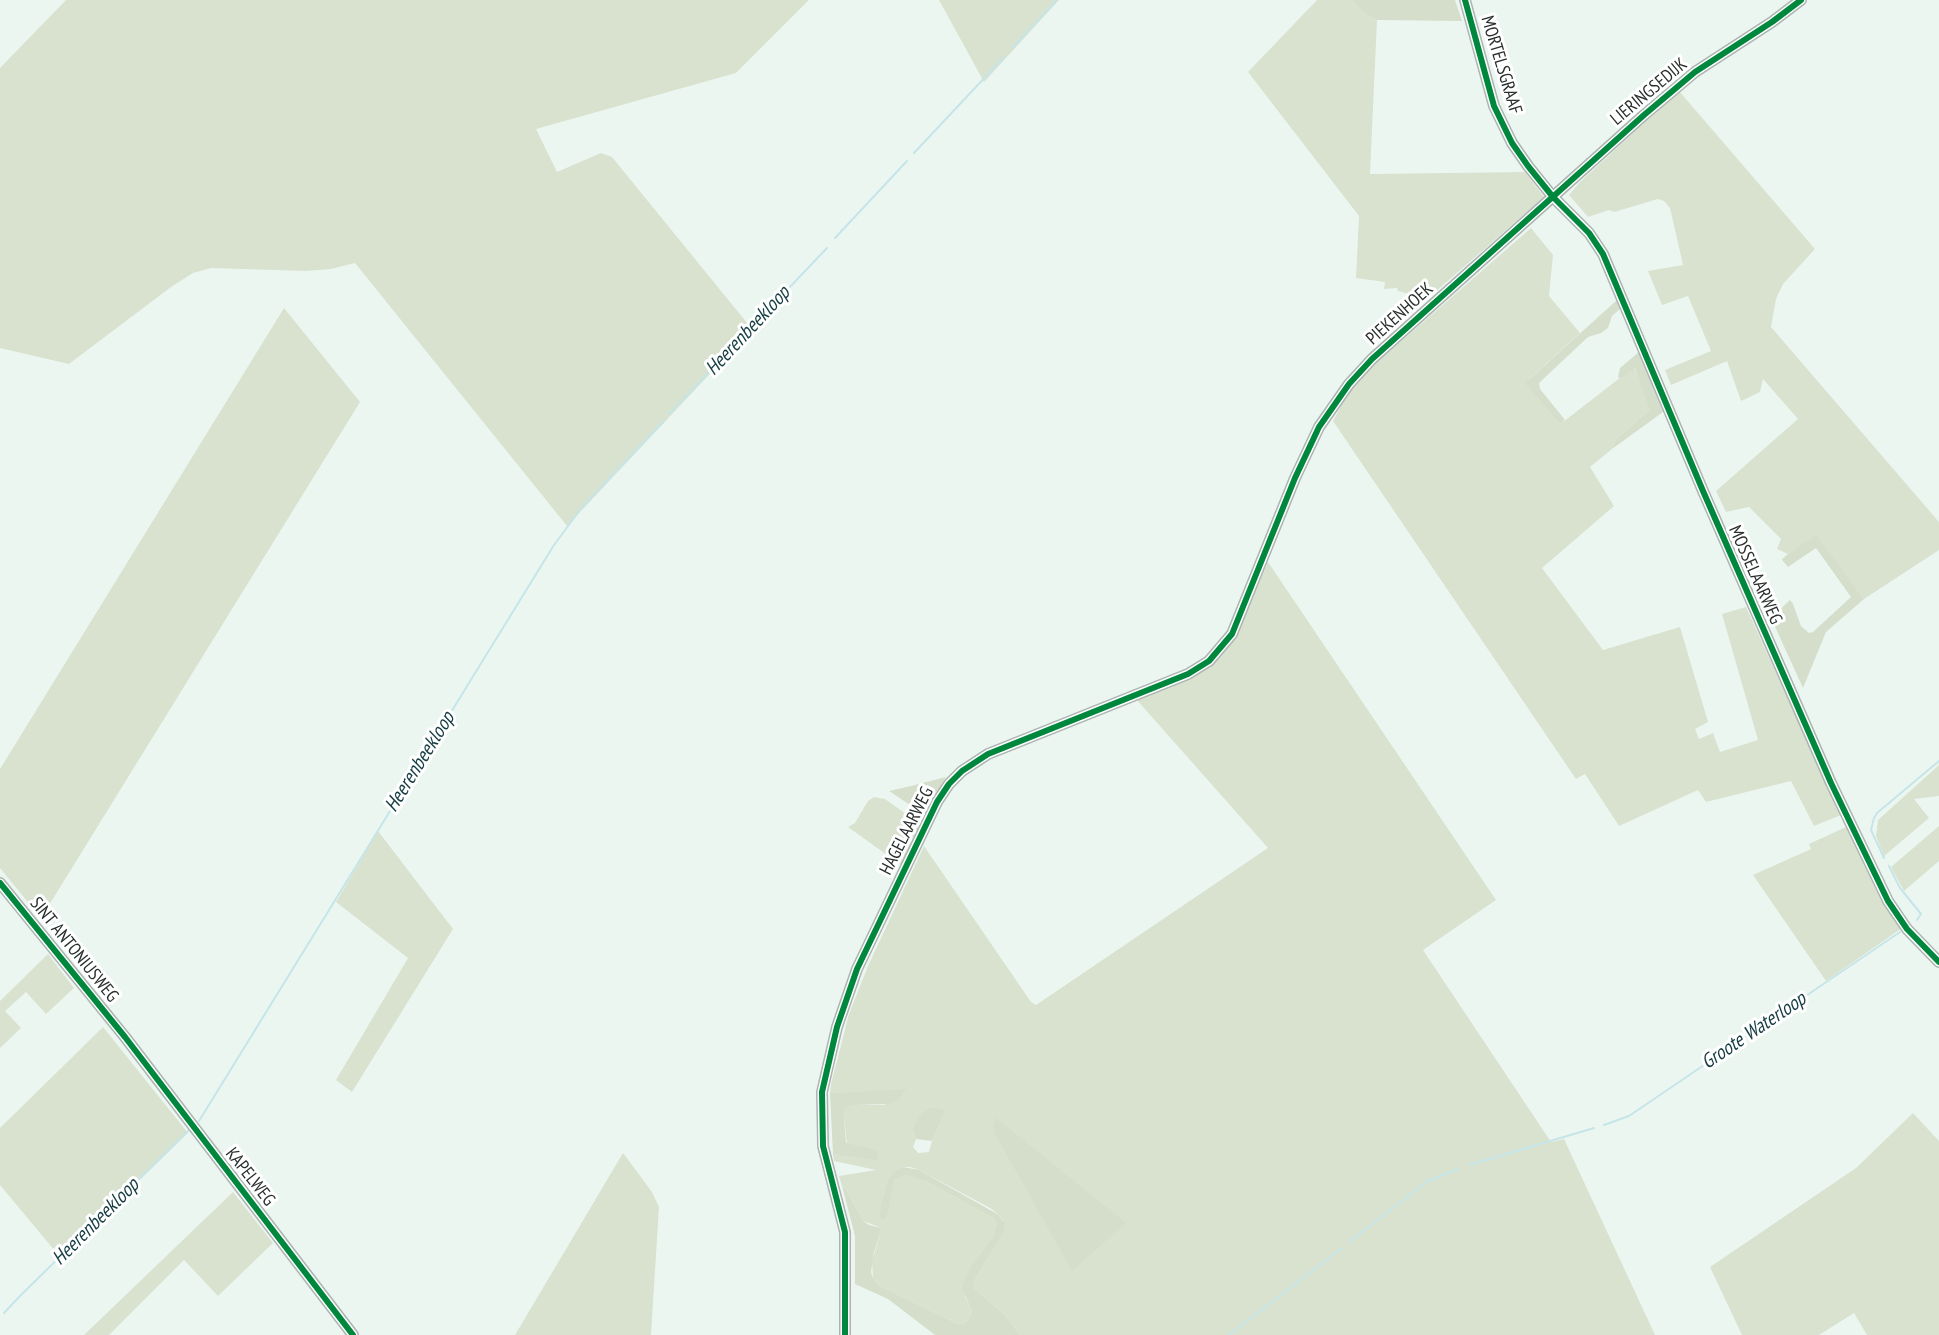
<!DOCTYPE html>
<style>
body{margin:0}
canvas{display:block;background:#ecf6f1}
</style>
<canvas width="1939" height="1335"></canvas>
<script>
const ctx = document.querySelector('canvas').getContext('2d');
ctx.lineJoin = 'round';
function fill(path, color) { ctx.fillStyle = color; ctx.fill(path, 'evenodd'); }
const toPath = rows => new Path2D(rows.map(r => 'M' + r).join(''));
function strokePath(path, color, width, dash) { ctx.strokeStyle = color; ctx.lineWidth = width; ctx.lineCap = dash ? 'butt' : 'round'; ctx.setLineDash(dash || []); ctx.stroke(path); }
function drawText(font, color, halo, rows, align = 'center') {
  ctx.font = font + ' "PT Sans Narrow",sans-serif'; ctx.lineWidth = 6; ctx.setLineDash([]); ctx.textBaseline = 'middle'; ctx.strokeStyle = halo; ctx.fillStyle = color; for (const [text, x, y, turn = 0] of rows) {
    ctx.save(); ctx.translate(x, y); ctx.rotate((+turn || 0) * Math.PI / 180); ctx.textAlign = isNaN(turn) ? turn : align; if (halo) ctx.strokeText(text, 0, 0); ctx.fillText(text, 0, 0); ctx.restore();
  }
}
fill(toPath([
 [66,0,809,0,736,73,536,129,557,172,601,153,612,157,752,329,567,526,355,263,331,269,306,271,211,268,193,273,171,287,69,364,0,348,0,68],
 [939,0,1059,0,984,82],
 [1317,0,1352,0,1364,13,1377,20,1370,174,1525,172,1544,197,1427,299,1398,291,1397,288,1384,289,1385,282,1356,278,1359,216,1248,72],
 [1679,91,1815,249,1783,284,1776,299,1771,327,1939,522,1939,550,1864,599,1816,536,1788,554,1777,549,1781,539,1749,507,1726,512,1716,491,1798,419,1763,379,1760,392,1741,401,1727,361,1671,385,1665,370,1711,351,1688,296,1662,305,1648,271,1683,265,1670,208,1664,201,1658,199,1614,212,1609,210,1588,217,1569,195,1579,183],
 [1531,228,1553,255,1549,296,1580,333,1529,379,1563,422,1634,367,1647,397,1650,410,1616,439,1612,449,1590,467,1614,506,1542,568,1603,650,1680,627,1708,722,1695,729,1699,739,1713,733,1720,752,1758,740,1722,614,1746,607,1841,815,1814,826,1791,781,1706,802,1698,790,1619,826,1585,774,1576,779,1333,421,1346,397,1367,371],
 [284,308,360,402,41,918,0,868,0,769],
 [1268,562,1496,900,1423,950,1551,1142,1564,1139,1655,1335,1020,1335,1004,1314,973,1288,975,1279,1003,1234,1003,1220,999,1215,990,1208,919,1170,910,1167,903,1167,891,1175,878,1218,891,1193,895,1180,906,1175,911,1175,926,1181,993,1218,996,1223,993,1236,983,1253,965,1296,972,1312,968,1320,963,1324,958,1324,878,1285,873,1278,872,1261,882,1228,863,1221,846,1189,842,1186,839,1176,876,1170,834,1161,833,1154,846,1155,847,1144,844,1119,845,1107,852,1105,884,1105,900,1098,906,1090,830,1093,831,1084,849,1014,868,966,924,846,1031,1002,1036,1005,1268,848,1136,699,1197,675,1219,658,1234,639],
 [945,1112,932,1141,929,1152,918,1153,913,1147,916,1139,913,1131],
 [995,1135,1125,1223,1072,1270],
 [1939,765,1939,796,1914,799,1929,818,1884,856,1876,836,1878,820],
 [874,797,885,799,920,824,901,865,848,827,855,823,868,801],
 [1939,826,1939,861,1904,891,1891,867],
 [1846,827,1881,900,1902,928,1826,981,1753,875,1811,849,1809,844],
 [378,831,453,929,352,1092,336,1080,408,958,336,902],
 [48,954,74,988,46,1014,26,992,5,1011,21,1028,0,1048,0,1001],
 [103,1027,188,1133,60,1257,0,1185,0,1128],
 [1913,1113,1939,1141,1939,1335,1867,1335,1854,1313,1819,1335,1742,1335,1710,1267,1856,1168],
 [623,1153,652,1192,659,1207,651,1335,515,1335],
 [233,1192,273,1243,218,1296,184,1260,109,1335,84,1335]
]), '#d9e2cf');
fill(toPath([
 [1352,0,1455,0,1462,21,1377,20,1364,13],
 [1617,300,1621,308,1612,316,1608,328,1601,333,1588,337,1539,383,1540,389,1565,420,1561,423,1559,422,1525,383],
 [1639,352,1663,412,1612,449,1616,439,1650,410,1635,368,1620,378,1618,377,1620,368],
 [1816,535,1864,599,1826,632,1803,688,1771,618,1790,600,1793,604,1801,626,1809,633,1813,632,1851,597,1816,548,1788,567,1783,561,1782,559,1788,554],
 [946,777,925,815,889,791,911,786],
 [907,1089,900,1098,890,1104,852,1105,845,1108,844,1120,846,1143,876,1150,878,1153,877,1160,833,1154,830,1093],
 [932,1108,942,1109,945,1112,932,1141,916,1139,913,1131,917,1119,925,1111],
 [996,1118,1126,1223,1072,1271,995,1135,993,1125],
 [903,1167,919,1170,999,1215,1005,1224,1003,1234,975,1279,973,1288,1004,1314,1020,1335,935,1335,888,1299,855,1284,855,1236,842,1186,846,1189,863,1221,869,1225,882,1228,874,1252,871,1272,873,1278,878,1285,958,1324,963,1324,968,1320,972,1312,963,1290,963,1285,968,1272,993,1236,996,1223,993,1218,926,1181,906,1175,895,1180,886,1219,878,1218,888,1180,893,1172]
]), '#d4deca');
strokePath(toPath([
 [1012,48,1057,0],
 [914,153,1004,57],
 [835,238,907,161],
 [669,414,827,248],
 [1884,858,1871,830,1874,818,1877,813,1939,761],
 [1889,866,1900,888,1921,914,1917,920],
 [199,1121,554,545,583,506,664,421],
 [1604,1125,1629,1116,1900,932],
 [1469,1165,1594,1128],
 [1349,1242,1428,1181,1458,1169],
 [4,1313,20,1296,188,1131],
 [1229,1335,1342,1248]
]), '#c5e5e9', 2);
const street = toPath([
 [1465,0,1494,106,1512,143,1528,166,1553,197,1589,233,1603,254,1703,491,1831,783,1888,901,1907,929,1939,962],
 [0,883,125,1037,353,1335],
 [845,1335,845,1232,823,1146,822,1092,837,1027,857,969,937,802,949,784,962,771,988,754,1188,674,1209,661,1232,634,1295,478,1319,427,1349,384,1372,359,1644,115,1695,72,1772,22,1801,0]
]);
strokePath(street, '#acb3b0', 12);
strokePath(street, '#fcfefd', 9);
strokePath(toPath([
 [1465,0,1494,106,1512,143,1528,166,1553,197,1589,233,1603,254,1703,491,1831,783,1888,901,1907,929,1939,962],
 [0,883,125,1037,353,1335],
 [845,1335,845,1232,823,1146,822,1092,837,1027,857,969,937,802,949,784,962,771,988,754,1188,674,1209,661,1232,634,1295,478,1319,427,1349,384,1372,359,1644,115,1695,72,1772,22,1801,0]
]), '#00873e', 6);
drawText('18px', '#292f2c', '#fff', [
 ["MORTELSGRAAF",1501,65,73],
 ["LIERINGSEDIJK",1649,92,-40],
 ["PIEKENHOEK",1400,314,-42],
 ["MOSSELAARWEG",1755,575,66],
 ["HAGELAARWEG",907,831,-63],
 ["SINT ANTONIUSWEG",74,950,51],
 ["KAPELWEG",250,1177,52]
]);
drawText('italic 20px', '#153d43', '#fff', [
 ["Heerenbeekloop",748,331,-47],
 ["Heerenbeekloop",420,762,-58],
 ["Groote Waterloop",1754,1031,-34],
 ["Heerenbeekloop",96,1222,-45]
]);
</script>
